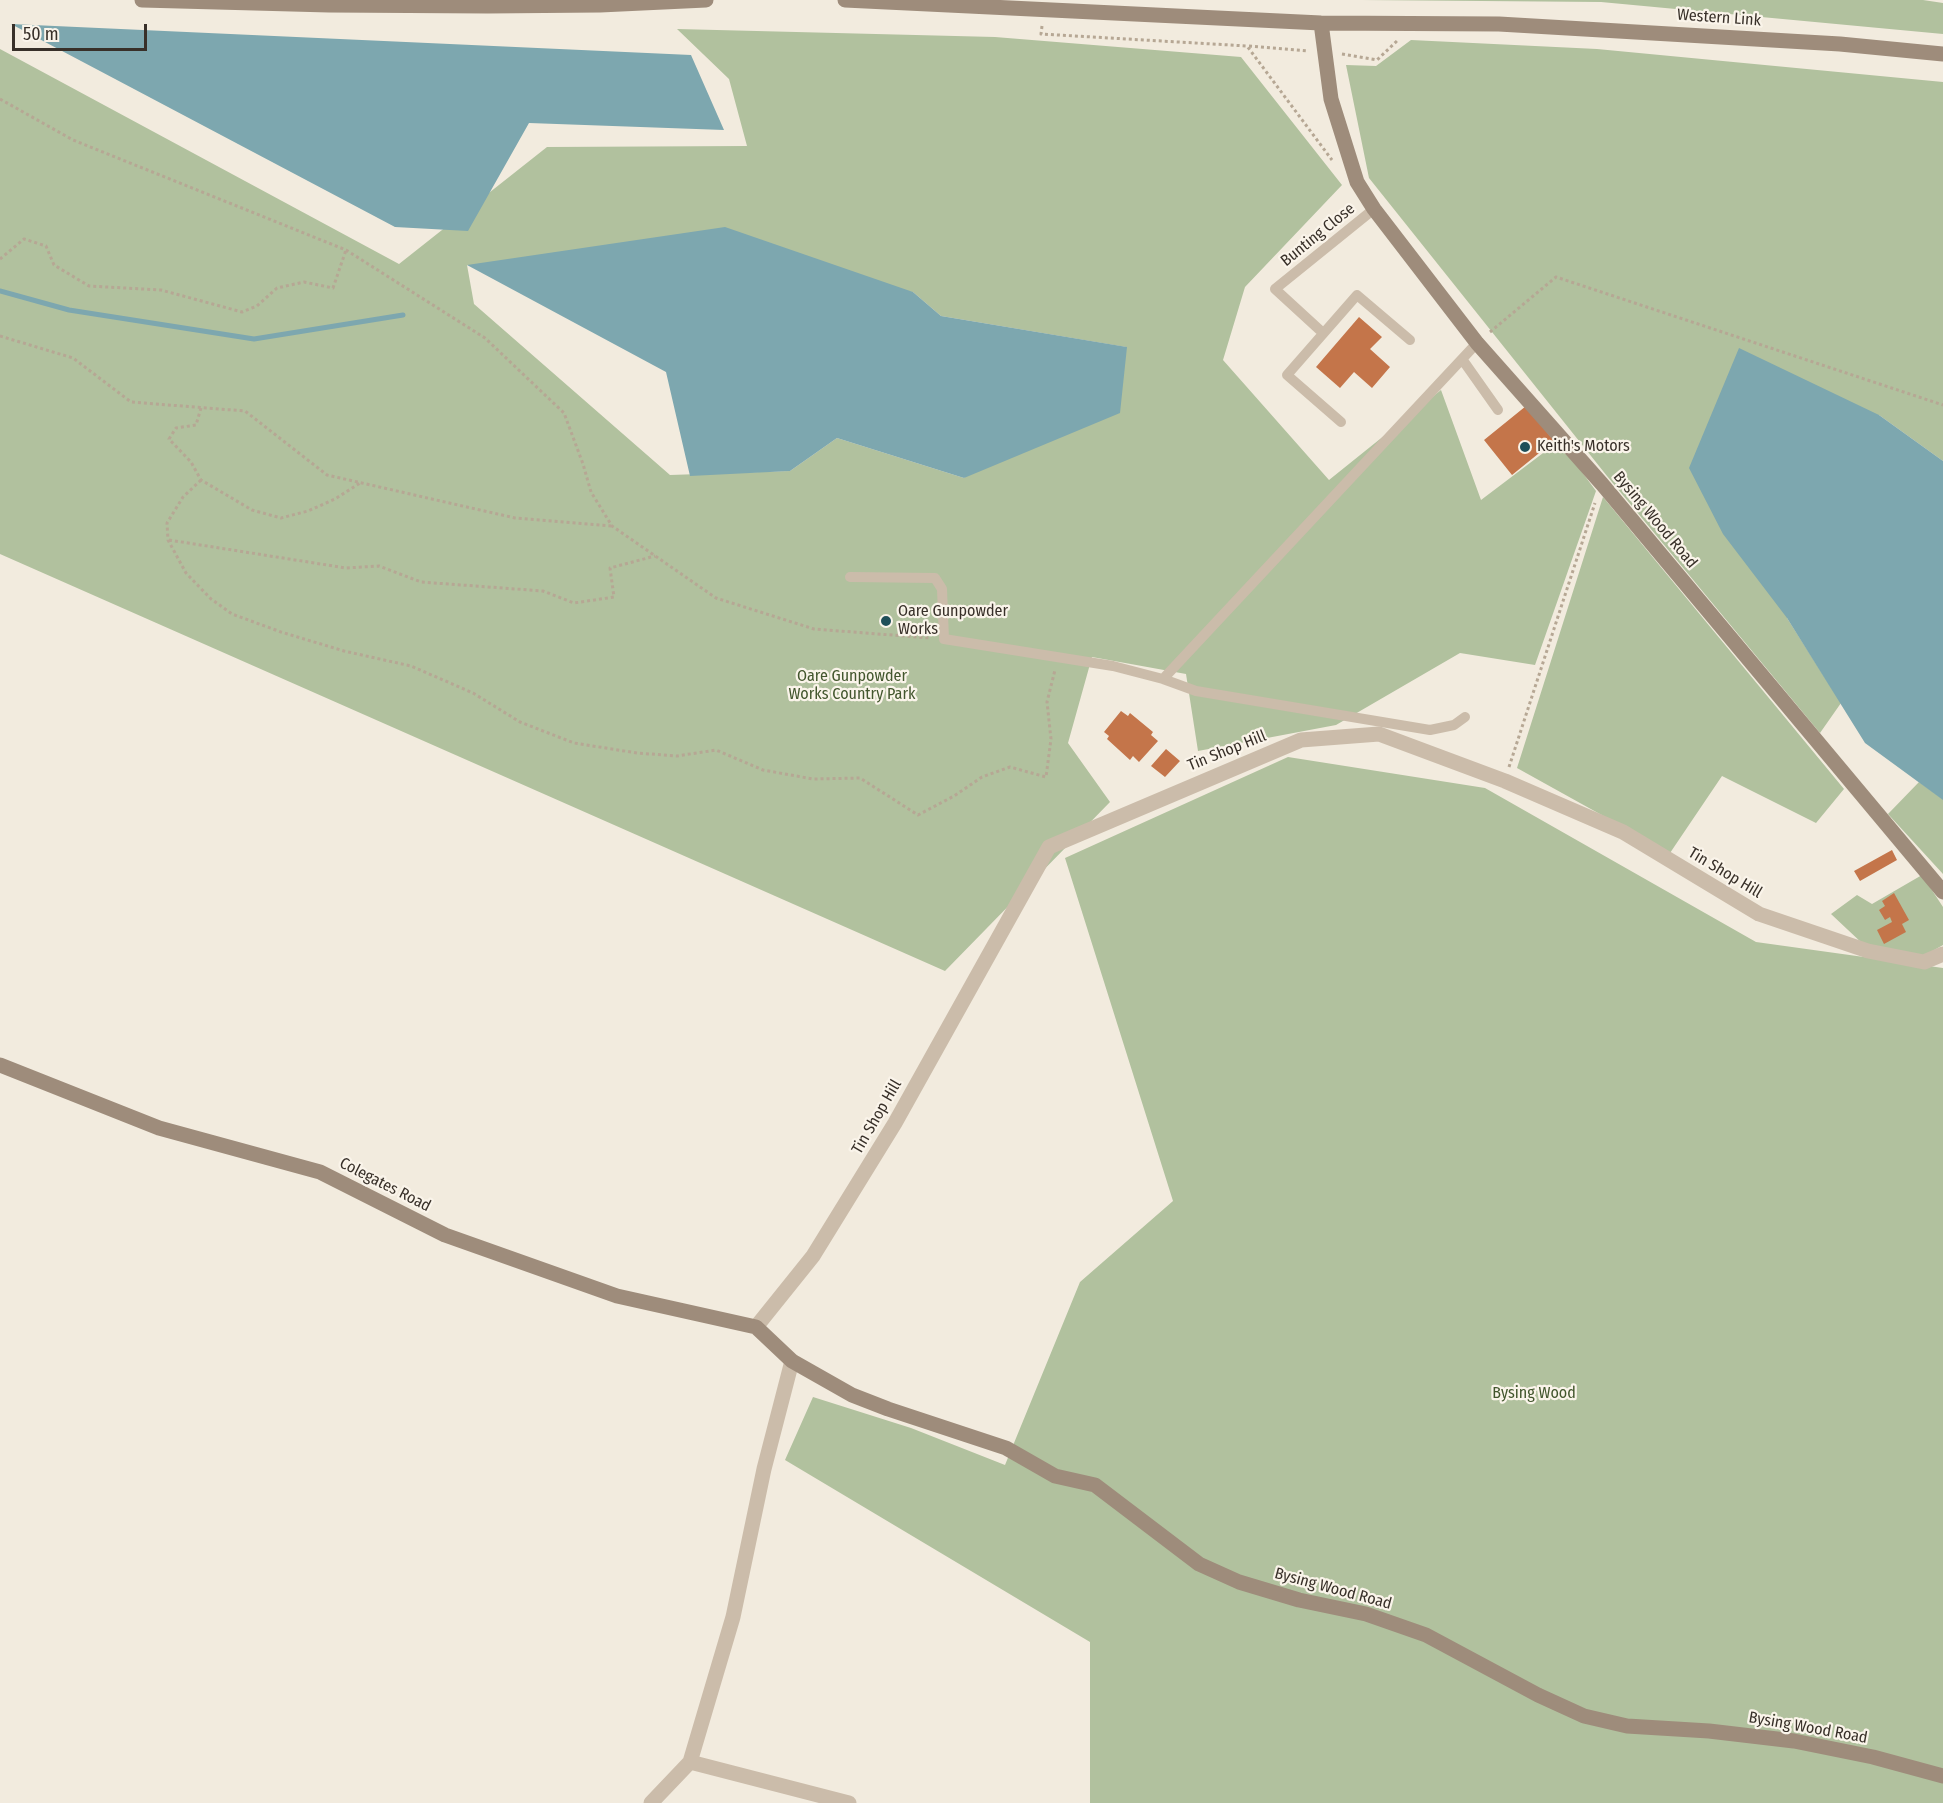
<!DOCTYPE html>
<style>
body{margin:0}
#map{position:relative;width:1943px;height:1803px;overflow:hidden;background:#f2ebde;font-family:"Fira Sans Condensed",sans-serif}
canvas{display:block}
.scale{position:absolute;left:12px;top:24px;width:135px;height:27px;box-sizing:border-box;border:3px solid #383029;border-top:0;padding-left:8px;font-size:18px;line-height:21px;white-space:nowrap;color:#383029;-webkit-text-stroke:4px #faf4ea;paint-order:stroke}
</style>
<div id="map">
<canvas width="1943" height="1803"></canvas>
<div class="scale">50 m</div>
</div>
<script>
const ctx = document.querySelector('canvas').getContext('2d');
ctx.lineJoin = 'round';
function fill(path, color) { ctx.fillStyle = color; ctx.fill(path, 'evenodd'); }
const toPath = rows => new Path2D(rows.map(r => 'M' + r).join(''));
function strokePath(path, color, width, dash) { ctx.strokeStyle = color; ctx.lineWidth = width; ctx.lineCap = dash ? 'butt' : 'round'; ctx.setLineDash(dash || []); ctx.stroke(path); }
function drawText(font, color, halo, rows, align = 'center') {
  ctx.font = font + ' "Fira Sans Condensed",sans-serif'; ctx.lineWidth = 4.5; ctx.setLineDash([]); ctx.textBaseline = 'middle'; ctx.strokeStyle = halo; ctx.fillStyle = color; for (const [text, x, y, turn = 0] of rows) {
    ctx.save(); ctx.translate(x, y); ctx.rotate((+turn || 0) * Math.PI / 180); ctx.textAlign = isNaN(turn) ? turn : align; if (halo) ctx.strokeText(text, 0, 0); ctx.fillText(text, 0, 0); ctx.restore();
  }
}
fill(toPath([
 [1362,0,1923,0,1943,3,1943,34,1601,2],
 [677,29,995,37,1241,57,1342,185,1245,287,1223,360,1329,480,1441,390,1481,500,1559,441,1596,491,1535,665,1460,653,1336,725,1198,751,1186,674,1092,657,1068,743,1110,802,945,971,0,554,0,49,399,264,547,147,747,146,729,79],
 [467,265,913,292,941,316,1126,347,964,478,837,438,790,471,670,475,474,304],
 [1411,40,1597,49,1943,82,1943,461,1879,415,1787,618,1841,703,1820,733,1607,476,1369,178,1346,65,1376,66],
 [1603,497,1844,789,1816,823,1722,776,1670,853,1517,768],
 [1288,757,1485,788,1756,942,1943,968,1943,1803,1090,1803,1090,1642,785,1460,813,1397,911,1428,1005,1465,1080,1282,1173,1201,1065,858],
 [1919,782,1943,799,1943,874,1888,814],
 [1922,875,1943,907,1943,945,1922,957,1864,945,1831,914,1857,895,1872,904]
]), '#b1c19e');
fill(toPath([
 [11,24,691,55,724,130,529,123,468,231,395,227],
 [725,227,913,292,941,316,1127,347,1120,413,964,478,837,438,790,471,690,476,666,372,467,265],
 [1739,348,1879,415,1943,461,1943,800,1865,743,1787,618,1723,534,1689,468]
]), '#7da7af');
strokePath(toPath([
 [0,291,69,310,254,339,403,315]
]), '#7da7af', 5);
fill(toPath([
 [1359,317,1382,337,1370,349,1390,367,1372,388,1354,372,1340,388,1316,367],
 [1526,406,1554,441,1512,475,1484,440],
 [1121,711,1128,716,1130,713,1153,732,1151,735,1158,741,1139,762,1133,756,1130,760,1107,739,1109,736,1104,732],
 [1166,749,1180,761,1165,777,1151,766],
 [1892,850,1897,860,1860,881,1854,871],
 [1894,893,1909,920,1902,924,1906,932,1884,944,1877,930,1892,922,1890,917,1885,920,1879,910,1885,906,1882,901]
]), '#c4754a');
strokePath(toPath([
 [1042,26,1041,34,1247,46,1332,160],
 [1249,46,1308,51],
 [1342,54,1377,60,1399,39],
 [0,99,73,140,346,250,485,338,564,413,583,464,591,492,612,526,716,598,814,629,930,638],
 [0,259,24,239,46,246,54,265,89,286,161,290,242,312,257,306,277,288,304,282,333,288,346,250],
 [1490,332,1556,277,1943,405],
 [0,336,73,358,131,402,245,411,327,475,515,518,612,526],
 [201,408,196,425,176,428,169,439,191,462,201,480,252,510,281,518,308,511,335,499,360,483],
 [201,480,183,497,167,523,168,540,186,573,211,599,232,614,281,632,344,651,411,666,473,693,520,722,574,743,637,753,677,756,716,750,763,770,813,779,860,778,918,815,954,796,982,777,1010,767,1046,777,1051,739,1047,702,1055,670],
 [169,540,346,568,379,566,421,582,543,591,574,603,614,597,610,568,655,556],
 [1509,767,1595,503]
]), '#b6a794', 3, [3, 3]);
strokePath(toPath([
 [1323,333,1275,289,1374,209],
 [1462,359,1498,410],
 [1341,422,1287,375,1357,295,1410,340],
 [850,577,935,578,942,589,944,639,1113,666,1163,679,1477,343],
 [1163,679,1196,691,1430,730,1454,725,1465,717]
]), '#cbbcaa', 10);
strokePath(toPath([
 [756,1327,813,1256,895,1123,1049,847,1301,740,1379,734,1505,781,1623,832,1759,914,1868,951,1924,962,1943,954],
 [690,1762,849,1803],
 [651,1803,690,1762,733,1617,764,1469,792,1361]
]), '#cbbcaa', 15);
strokePath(toPath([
 [142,0,329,5,488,6,600,5,706,0],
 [845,0,1321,23,1499,24,1840,44,1943,54],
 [1321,23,1331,99,1357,182,1374,209,1477,343,1602,484,1943,892],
 [0,1065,159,1128,320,1172,445,1235,617,1296,756,1327,792,1361,852,1395,888,1409,1006,1448,1055,1476,1095,1485,1199,1564,1239,1582,1299,1600,1366,1614,1426,1635,1538,1695,1584,1716,1627,1726,1709,1731,1794,1741,1873,1757,1943,1776]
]), '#9e8c7b', 15);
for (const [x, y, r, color] of [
 [1525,447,6,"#1f4f59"],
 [886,621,6,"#1f4f59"]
]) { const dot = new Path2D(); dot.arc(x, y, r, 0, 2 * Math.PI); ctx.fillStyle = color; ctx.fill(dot); strokePath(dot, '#faf4ea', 2); }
drawText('16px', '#383029', '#faf4ea', [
 ["Western Link",1719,18,4],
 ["Bunting Close",1318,235,-39],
 ["Bysing Wood Road",1655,520,50],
 ["Tin Shop Hill",1227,751,-22],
 ["Tin Shop Hill",1725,873,31],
 ["Tin Shop Hill",877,1117,-60],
 ["Colegates Road",385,1185,27],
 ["Bysing Wood Road",1333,1589,15],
 ["Bysing Wood Road",1808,1728,10]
]);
drawText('16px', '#383029', '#faf4ea', [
 ["Keith's Motors",1537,447],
 ["Oare Gunpowder",898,612],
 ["Works",898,630]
], 'left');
drawText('16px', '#42562d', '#faf4ea', [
 ["Oare Gunpowder",852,677],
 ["Works Country Park",852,695],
 ["Bysing Wood",1534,1394]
]);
</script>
